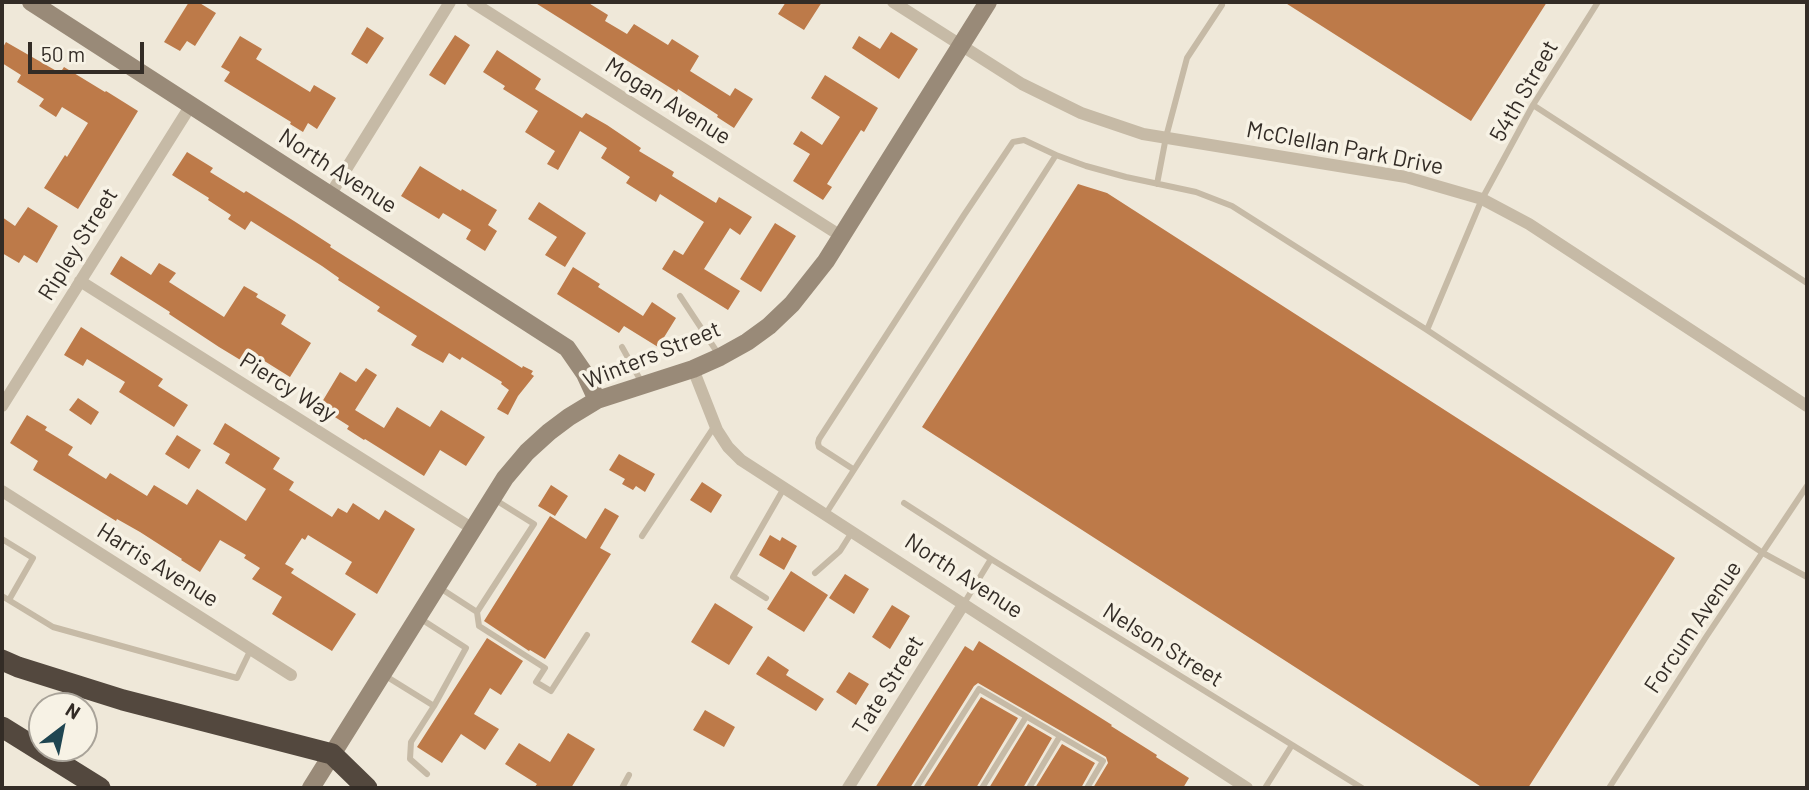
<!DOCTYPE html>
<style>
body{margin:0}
#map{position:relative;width:1809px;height:790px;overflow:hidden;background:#efe8d9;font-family:Barlow,sans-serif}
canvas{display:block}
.frame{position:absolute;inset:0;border:4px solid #332c26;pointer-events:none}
.north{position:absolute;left:28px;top:692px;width:70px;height:70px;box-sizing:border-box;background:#f7f2e5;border:2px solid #a9a399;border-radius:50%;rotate:32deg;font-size:19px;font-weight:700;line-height:28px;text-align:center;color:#332c26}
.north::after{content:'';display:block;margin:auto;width:24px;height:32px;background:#1f4551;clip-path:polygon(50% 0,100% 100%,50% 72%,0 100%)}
.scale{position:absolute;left:28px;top:42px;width:116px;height:32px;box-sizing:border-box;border:4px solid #332c26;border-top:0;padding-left:9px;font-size:21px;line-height:24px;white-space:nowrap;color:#332c26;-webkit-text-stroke:5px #f7f2e5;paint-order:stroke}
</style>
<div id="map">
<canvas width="1809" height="790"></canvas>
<div class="frame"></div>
<div class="north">N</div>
<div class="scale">50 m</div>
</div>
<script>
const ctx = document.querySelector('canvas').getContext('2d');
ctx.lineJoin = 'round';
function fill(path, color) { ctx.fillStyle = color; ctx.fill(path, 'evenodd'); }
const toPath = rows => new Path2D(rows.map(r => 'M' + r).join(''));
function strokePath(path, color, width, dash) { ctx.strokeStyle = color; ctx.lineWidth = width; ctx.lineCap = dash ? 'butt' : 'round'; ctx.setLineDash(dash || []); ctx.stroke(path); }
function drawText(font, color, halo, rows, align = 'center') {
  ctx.font = font + ' Barlow,sans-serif'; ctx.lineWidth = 7; ctx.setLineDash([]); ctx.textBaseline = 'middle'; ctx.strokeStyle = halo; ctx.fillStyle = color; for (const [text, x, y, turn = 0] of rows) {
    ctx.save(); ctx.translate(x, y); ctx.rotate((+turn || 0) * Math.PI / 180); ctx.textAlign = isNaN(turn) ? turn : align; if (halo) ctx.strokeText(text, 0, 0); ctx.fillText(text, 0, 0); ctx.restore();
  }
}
fill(toPath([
 [189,2,198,2,216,13,195,46,187,41,180,51,164,42],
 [534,2,587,2,608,15,605,21,627,34,634,24,668,45,672,39,699,56,690,71,730,96,735,88,753,99,734,128,717,117,718,115,678,89,677,92],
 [786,2,822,2,804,30,778,14],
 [1284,2,1547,2,1471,121],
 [367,27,384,38,367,64,351,54],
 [891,32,918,49,899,79,852,48,859,36,880,49],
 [455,35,470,45,445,85,429,75],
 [240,36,262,49,256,59,310,92,314,85,336,98,317,129,308,123,303,132,290,124,291,122,224,81,230,72,221,67],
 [6,42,60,73,64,67,105,92,106,91,138,111,78,209,44,188,65,155,67,157,88,123,62,107,56,117,39,106,44,99,17,82,21,75,2,63,2,49],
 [497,50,541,79,535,89,582,118,586,113,607,125,641,148,639,151,674,172,672,176,716,203,719,197,752,217,740,235,730,228,704,269,740,291,728,310,662,269,674,250,683,255,704,222,660,194,656,202,626,183,630,177,601,158,607,148,580,131,558,170,547,164,555,151,525,132,538,111,503,89,505,86,483,72],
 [825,75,878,108,864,132,861,130,827,184,832,187,823,200,793,181,810,154,793,144,801,131,822,145,840,117,811,98],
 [187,152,213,168,210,172,244,193,246,191,294,221,331,245,330,247,522,368,523,366,533,371,531,374,534,376,518,396,508,415,497,409,509,390,501,384,502,382,462,357,460,360,449,353,443,363,411,345,417,336,377,311,380,307,338,280,339,278,322,266,251,221,245,230,228,219,231,215,208,200,209,198,172,175],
 [420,166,461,191,462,189,497,210,488,225,497,231,485,251,466,239,471,230,443,213,439,219,401,196],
 [1078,184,1107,193,1675,558,1528,788,1483,788,922,427],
 [539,202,586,233,565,267,545,255,557,237,528,219],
 [28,207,58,226,37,263,24,255,19,263,2,253,2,217,15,226],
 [775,223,796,236,761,292,740,279],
 [121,256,151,275,159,263,176,273,169,282,224,317,244,286,258,294,256,297,286,315,281,324,311,343,290,377,258,357,252,367,219,347,169,314,170,312,110,274],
 [573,267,600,284,598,287,643,316,652,302,676,318,658,347,624,326,619,333,557,294],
 [81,327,163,379,158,386,188,405,174,427,119,392,125,382,87,359,83,366,64,355],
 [366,368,377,375,355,410,384,428,397,407,430,427,441,410,485,437,466,466,440,450,424,476,365,439,364,440,347,429,349,426,319,407,340,372,356,382],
 [78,398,99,412,91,425,69,410],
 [27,415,47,427,45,430,73,447,68,455,106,479,110,473,147,496,154,485,187,505,197,489,246,521,266,489,225,463,230,454,213,444,225,423,280,458,273,469,294,482,289,490,332,517,338,508,347,513,353,503,379,520,385,510,415,529,377,594,345,574,352,562,308,535,305,540,302,538,285,564,294,569,291,573,356,614,332,651,272,614,282,597,252,579,260,568,244,558,246,555,220,540,200,572,181,560,182,559,140,532,117,519,116,521,33,470,38,461,10,443],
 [177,435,201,450,189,469,165,454],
 [619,454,655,474,645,492,636,486,633,490,622,484,625,479,609,470],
 [702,482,722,495,711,513,690,500],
 [551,485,568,496,555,516,538,506],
 [605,508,619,516,600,548,611,554,545,659,530,650,529,651,484,621,550,516,586,539],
 [770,535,780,541,782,537,797,546,784,570,759,555],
 [791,571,828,595,804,632,767,609],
 [845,574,869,589,854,614,829,598],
 [715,603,753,627,729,665,691,642],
 [892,605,910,616,890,649,872,637],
 [487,638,523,661,501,695,490,688,474,714,499,729,485,750,461,734,442,763,417,747],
 [979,641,1112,725,1111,726,1157,755,1156,757,1189,778,1183,788,1093,788,1108,763,1106,757,978,683,974,686,910,788,875,788,965,646,973,651],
 [768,656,789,670,786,675,824,699,816,711,756,674],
 [849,672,869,684,856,705,836,692],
 [981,697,1018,718,976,788,923,788],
 [705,710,735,727,724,747,693,730],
 [1028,724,1052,738,1023,788,989,788],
 [568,733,595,749,571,788,534,788,537,784,505,764,519,743,550,762],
 [1062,744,1095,763,1081,788,1035,788]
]), '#bd7a49');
strokePath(toPath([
 [1598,2,1533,105,1482,199,1427,330,1763,553,1807,577],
 [1533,105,1807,283],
 [1157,184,1166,137,1187,58,1222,5],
 [680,296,719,355],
 [622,347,642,383],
 [853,469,819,447,818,443,819,439,964,215,1013,142,1024,140,1056,155],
 [904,503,991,559,1362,788],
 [825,515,1056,155,1086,166,1126,177,1196,192,1232,206,1427,330],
 [642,536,714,427],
 [2,539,33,558,9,600],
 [815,573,840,551,852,532],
 [440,588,477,612,534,524,494,499],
 [2,596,53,627,237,678,251,649],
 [766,598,733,577,784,488],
 [963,605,991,559],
 [477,612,479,626,545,668,536,682,551,691,587,635],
 [421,619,466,648,434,706],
 [384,675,434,706,411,742,410,759,427,774],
 [622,788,629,775],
 [916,788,979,689,1103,761,1087,788],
 [982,788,1026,717],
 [1029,788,1060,736],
 [1265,788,1292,745],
 [1609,788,1706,637,1807,486]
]), '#c6baa6', 6);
strokePath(toPath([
 [472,2,841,236],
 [893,2,1022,84,1081,113,1143,134,1406,177,1482,199,1529,224,1807,406],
 [330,195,450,2],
 [80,281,473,529],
 [693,369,717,430,728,447,741,460,1247,788],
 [2,406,191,105],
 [2,491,291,675],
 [848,788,963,605]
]), '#c6baa6', 12);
strokePath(toPath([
 [31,2,567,348,585,374,597,400],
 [311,788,505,478,527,452,549,432,569,417,597,400,693,369,720,357,747,342,769,326,792,304,826,261,988,2]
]), '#998a78', 18);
strokePath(toPath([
 [2,660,18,667,123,700,332,754,367,788],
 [2,727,100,788]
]), '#53483e', 21);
drawText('23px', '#332c26', '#f7f2e5', [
 ["54th Street",1524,91,-60],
 ["Mogan Avenue",668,101,32],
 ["McClellan Park Drive",1345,148,11],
 ["North Avenue",338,171,33],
 ["Ripley Street",78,244,-58],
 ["Winters Street",652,355,-22],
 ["Piercy Way",288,387,32],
 ["Harris Avenue",158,565,32],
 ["North Avenue",964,576,33],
 ["Forcum Avenue",1693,627,-56],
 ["Nelson Street",1163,645,32],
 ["Tate Street",888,685,-58]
]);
</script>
